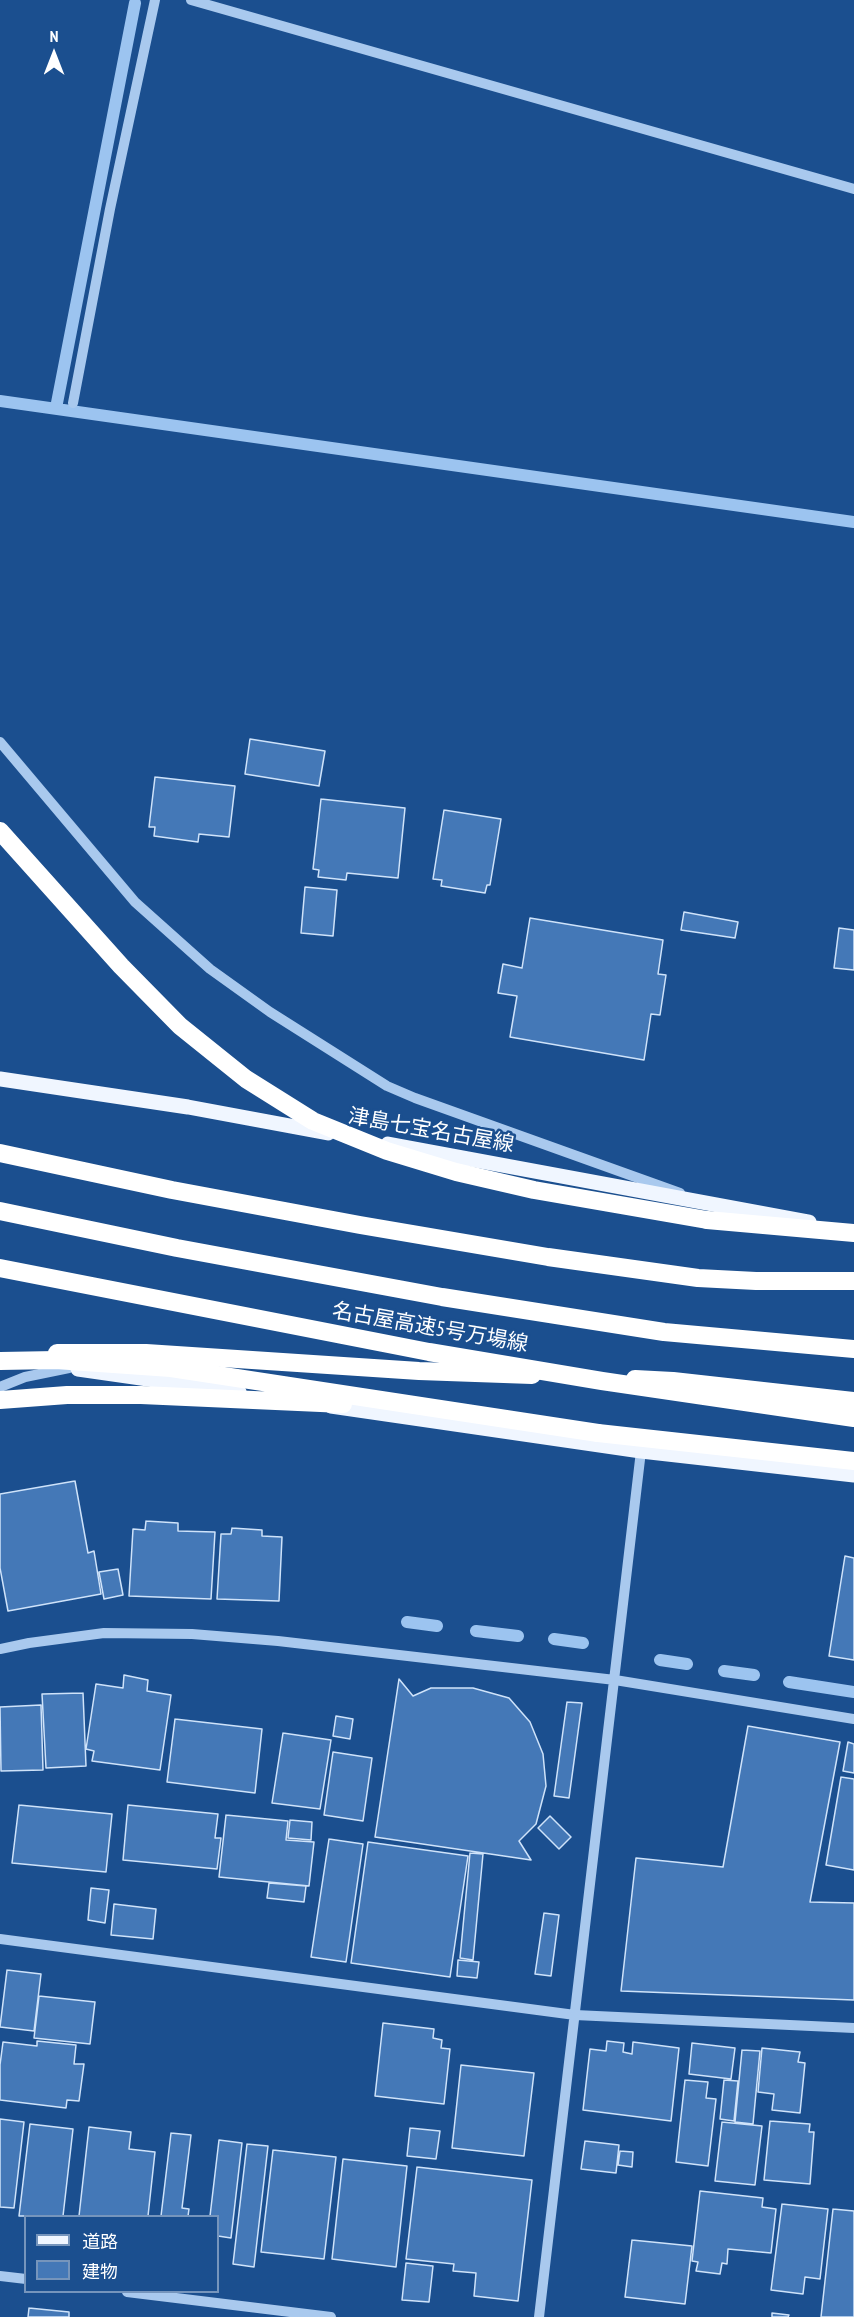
<!DOCTYPE html>
<meta charset="utf-8">
<style>
body{margin:0}
#map{position:relative;width:854px;height:2317px;overflow:hidden;background:#1b4f8f;font-family:"PT Sans Narrow","Noto Sans JP",sans-serif}
canvas{display:block}
.legend{position:absolute;left:24px;top:2215px;width:195px;height:78px;box-sizing:border-box;background:#1b4f8f;border:2px solid #7695bc;margin:0;padding:8px 10px;list-style:none;font-size:18px;color:#fff}
.legend li{display:flex;align-items:center;gap:12px;height:30px}
.legend b{width:30px;border:2px solid #7695bc}
.north{position:absolute;left:24px;top:24px;width:60px;height:60px;-webkit-text-stroke:4px #1b4f8f;paint-order:stroke;rotate:0deg;font-size:16px;font-weight:700;line-height:24px;text-align:center;color:#fff}
.north::after{content:'';display:block;margin:auto;width:21px;height:27px;background:#fff;clip-path:polygon(50% 0,100% 100%,50% 72%,0 100%)}
</style>
<div id="map">
<canvas width="854" height="2317"></canvas>
<ul class="legend">
<li><b style="height:8px;background:#f0f6ff"></b>道路</li>
<li><b style="height:16px;background:#4478b7"></b>建物</li>
</ul>
<div class="north">N</div>
</div>
<script>
const ctx = document.querySelector('canvas').getContext('2d');
ctx.lineJoin = 'round';
const toPath = rows => new Path2D(rows.map(r => 'M' + r).join(''));
function strokePath(path, color, width, dash) { ctx.strokeStyle = color; ctx.lineWidth = width; ctx.lineCap = dash ? 'butt' : 'round'; ctx.setLineDash(dash || []); ctx.stroke(path); }
function fill(path, color) { ctx.fillStyle = color; ctx.fill(path, 'evenodd'); }
function drawText(font, color, halo, rows, align = 'center') {
  ctx.font = font + ' "PT Sans Narrow","Noto Sans JP",sans-serif'; ctx.lineWidth = 5; ctx.setLineDash([]); ctx.textBaseline = 'middle'; ctx.strokeStyle = halo; ctx.fillStyle = color; for (const [text, x, y, turn = 0] of rows) {
    ctx.save(); ctx.translate(x, y); ctx.rotate((+turn || 0) * Math.PI / 180); ctx.textAlign = isNaN(turn) ? turn : align; if (halo) ctx.strokeText(text, 0, 0); ctx.fillText(text, 0, 0); ctx.restore();
  }
}
strokePath(toPath([
 [0,401,854,522],
 [56,408,135,3],
 [407,1622,437,1626],
 [476,1631,518,1636],
 [554,1639,583,1643],
 [660,1660,687,1664],
 [724,1671,754,1675],
 [789,1682,854,1692]
]), '#9cc4f0', 12);
const building = toPath([
 [250,739,325,751,319,786,245,774,250,739],
 [155,777,235,786,229,837,199,834,198,842,154,836,155,827,149,827,155,777],
 [321,799,405,808,398,878,347,873,346,880,318,877,319,870,313,869,321,799],
 [444,810,501,819,490,885,487,885,485,893,441,886,442,880,433,879,444,810],
 [305,887,337,890,333,936,301,933,305,887],
 [684,912,738,922,735,938,681,930,684,912],
 [530,918,663,940,658,974,666,975,660,1015,651,1014,644,1060,510,1037,517,996,498,993,503,964,522,968,530,918],
 [839,928,854,930,854,970,834,968,839,928],
 [75,1481,88,1553,94,1551,101,1594,8,1611,0,1568,0,1494,75,1481],
 [146,1521,178,1523,178,1531,215,1532,211,1599,129,1596,133,1529,145,1530,146,1521],
 [232,1528,262,1530,262,1536,282,1537,279,1601,217,1599,221,1534,231,1534,232,1528],
 [845,1556,854,1558,854,1660,829,1656,845,1556],
 [118,1569,123,1595,104,1599,99,1572,118,1569],
 [124,1675,148,1680,147,1691,171,1695,160,1770,92,1761,94,1751,86,1749,96,1684,123,1688,124,1675],
 [399,1679,413,1696,431,1688,473,1688,509,1698,530,1722,543,1754,546,1786,536,1824,519,1841,531,1860,375,1837,399,1679],
 [83,1693,86,1766,46,1768,42,1694,83,1693],
 [567,1702,582,1703,569,1798,554,1796,567,1702],
 [41,1705,43,1770,1,1771,0,1707,41,1705],
 [336,1716,353,1719,350,1739,333,1736,336,1716],
 [175,1719,262,1729,255,1793,167,1782,175,1719],
 [748,1726,840,1742,810,1902,854,1903,854,2000,621,1991,636,1858,723,1867,748,1726],
 [283,1733,331,1740,320,1809,272,1803,283,1733],
 [848,1742,854,1744,854,1773,843,1771,848,1742],
 [333,1752,372,1758,363,1821,324,1815,333,1752],
 [841,1777,854,1779,854,1870,826,1865,841,1777],
 [19,1805,112,1814,106,1872,12,1863,19,1805],
 [128,1805,218,1814,215,1838,221,1838,217,1869,123,1860,128,1805],
 [226,1815,288,1821,286,1840,314,1842,309,1886,219,1877,226,1815],
 [550,1816,571,1837,559,1849,538,1828,550,1816],
 [290,1820,312,1822,311,1840,288,1838,290,1820],
 [329,1839,363,1844,346,1962,311,1957,329,1839],
 [368,1842,468,1856,450,1977,351,1963,368,1842],
 [470,1853,483,1854,473,1960,460,1958,470,1853],
 [269,1883,306,1886,304,1902,267,1898,269,1883],
 [91,1888,109,1890,105,1923,88,1920,91,1888],
 [114,1904,156,1909,153,1939,111,1935,114,1904],
 [544,1913,559,1915,551,1976,535,1974,544,1913],
 [458,1960,479,1962,477,1978,457,1976,458,1960],
 [7,1970,41,1974,34,2031,0,2027,7,1970],
 [39,1996,95,2002,90,2044,34,2038,39,1996],
 [383,2023,434,2029,433,2038,442,2040,441,2048,450,2049,444,2104,375,2096,383,2023],
 [37,2041,76,2045,74,2064,84,2064,79,2101,67,2100,66,2108,0,2100,0,2065,3,2042,37,2046,37,2041],
 [607,2041,624,2043,623,2052,632,2054,633,2042,679,2048,671,2121,583,2110,590,2049,606,2051,607,2041],
 [692,2043,735,2048,731,2079,689,2074,692,2043],
 [762,2048,800,2052,798,2062,805,2063,800,2113,772,2110,774,2094,758,2092,762,2048],
 [742,2050,760,2051,753,2124,735,2122,742,2050],
 [461,2065,534,2073,524,2156,452,2148,461,2065],
 [685,2080,708,2082,706,2098,716,2099,708,2166,676,2162,685,2080],
 [724,2080,738,2081,734,2121,720,2119,724,2080],
 [0,2119,24,2122,14,2208,0,2207,0,2119],
 [770,2121,810,2124,809,2132,814,2132,810,2184,764,2180,770,2121],
 [722,2122,762,2126,755,2185,715,2181,722,2122],
 [30,2124,73,2129,63,2216,19,2216,30,2124],
 [89,2127,131,2132,129,2149,155,2152,148,2216,79,2216,89,2127],
 [410,2128,440,2131,436,2159,407,2156,410,2128],
 [171,2133,191,2135,182,2208,189,2209,188,2216,161,2216,171,2133],
 [219,2140,242,2143,231,2238,218,2236,218,2216,210,2216,219,2140],
 [585,2141,619,2145,616,2173,581,2169,585,2141],
 [247,2144,268,2146,254,2267,233,2264,247,2144],
 [273,2150,336,2157,324,2259,261,2252,273,2150],
 [620,2151,633,2152,632,2167,618,2165,620,2151],
 [343,2159,407,2166,396,2267,332,2259,343,2159],
 [417,2167,532,2180,518,2301,474,2296,476,2273,453,2271,454,2264,406,2259,417,2167],
 [700,2191,763,2198,762,2207,776,2209,771,2253,728,2249,727,2264,722,2263,720,2274,696,2271,698,2262,692,2261,700,2191],
 [782,2204,828,2209,820,2279,805,2277,803,2294,771,2290,782,2204],
 [833,2209,854,2211,854,2317,821,2317,833,2209],
 [632,2240,692,2246,685,2304,625,2297,632,2240],
 [406,2263,433,2266,429,2302,402,2300,406,2263],
 [29,2308,69,2312,69,2317,28,2317,29,2308],
 [772,2313,789,2315,788,2317,772,2317,772,2313]
]);
fill(building, '#4478b7');
strokePath(building, '#cfe3fa', 1.5);
strokePath(toPath([
 [191,0,854,189],
 [73,403,110,209,155,0],
 [0,742,135,902,210,969,270,1012,387,1086,415,1098,680,1193],
 [0,1387,25,1377,69,1368],
 [0,1649,29,1643,104,1633,192,1634,278,1641,615,1680,854,1719],
 [0,1939,575,2015,854,2028],
 [0,2276,26,2279],
 [127,2292,331,2317],
 [539,2317,641,1451]
]), '#a9c9ee', 10);
strokePath(toPath([
 [0,1079,188,1107,328,1133],
 [388,1144,809,1222],
 [78,1369,239,1392],
 [331,1406,641,1451,854,1475]
]), '#f0f6ff', 15);
strokePath(toPath([
 [0,1153,172,1190,360,1225,548,1257,698,1278,756,1281,854,1281],
 [0,1211,177,1248,442,1297,664,1332,854,1349],
 [707,1220,854,1233],
 [57,1353,146,1353,419,1371,532,1375],
 [635,1379,673,1381,854,1401],
 [598,1433,854,1461]
]), '#fff', 18);
strokePath(toPath([
 [0,831,121,966,180,1026,246,1079,313,1121,387,1151,456,1172,534,1190,707,1220],
 [0,1268,429,1352,602,1381,854,1418],
 [0,1361,56,1360,171,1368,598,1433],
 [0,1400,67,1395,141,1395,343,1404]
]), '#fff', 18);
drawText('21px', '#fff', '#1b4f8f', [
 ["津島七宝名古屋線",431,1131,10],
 ["名古屋高速5号万場線",430,1328,10]
]);
</script>
